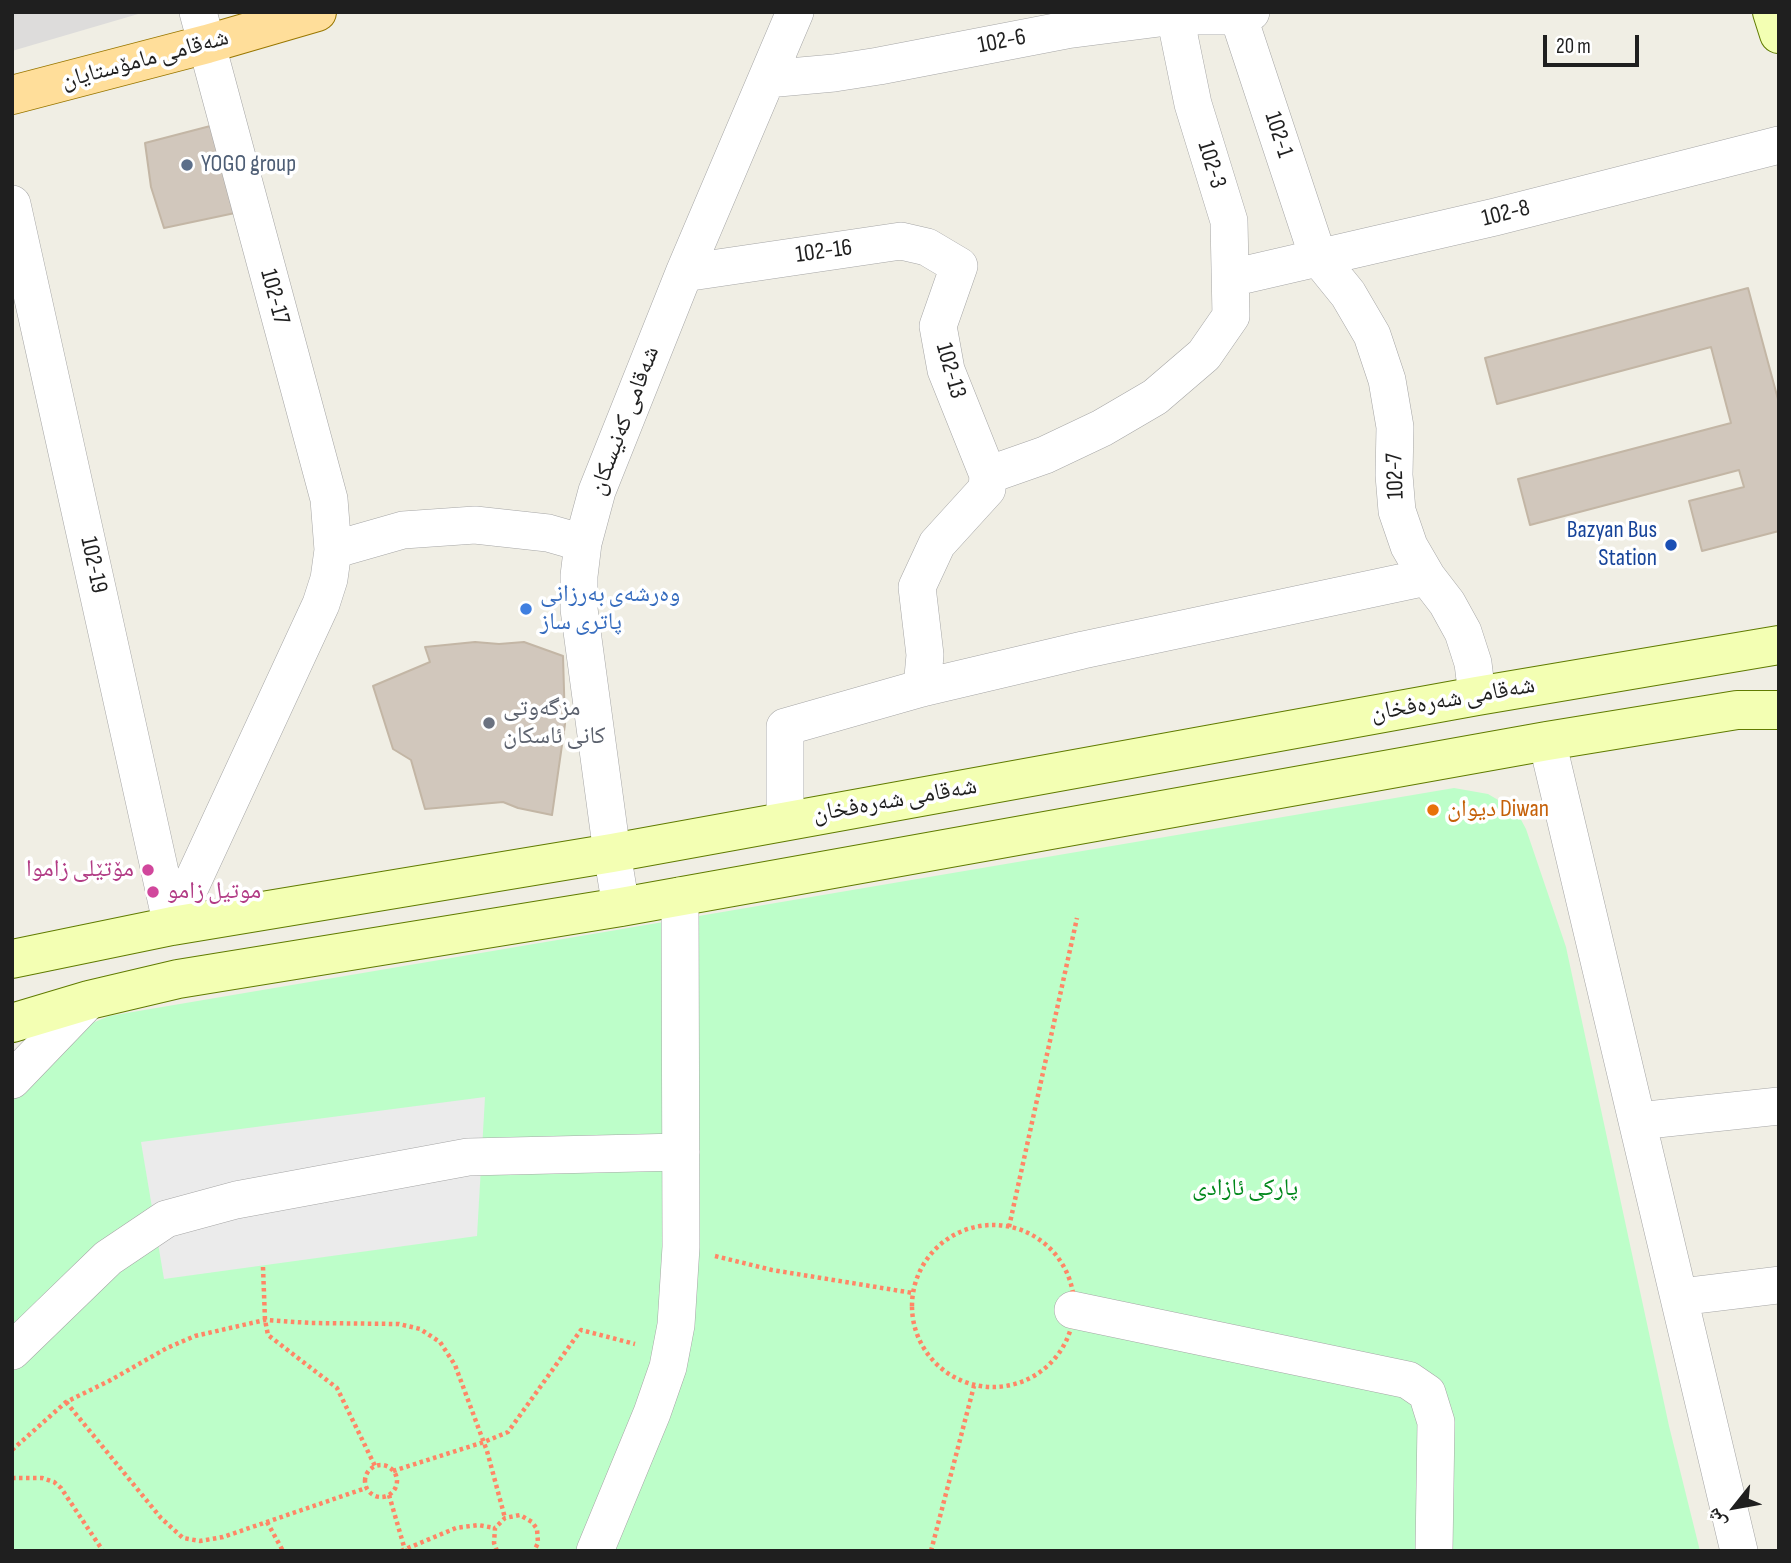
<!DOCTYPE html>
<meta charset="utf-8">
<style>
body{margin:0}
#map{position:relative;width:1791px;height:1563px;overflow:hidden;background:#f0eee4;font-family:"Sofia Sans Condensed","Noto Naskh Arabic",sans-serif}
canvas{display:block}
.frame{position:absolute;inset:0;border:14px solid #1f1f1f;pointer-events:none}
.north{position:absolute;left:1700px;top:1472px;width:70px;height:70px;-webkit-text-stroke:5px #fff;paint-order:stroke;rotate:239deg;font-size:19px;font-weight:700;line-height:28px;text-align:center;color:#1f1f1f}
.north::after{content:'';display:block;margin:auto;width:24px;height:32px;background:#1f1f1f;clip-path:polygon(50% 0,100% 100%,50% 72%,0 100%)}
.scale{position:absolute;left:1543px;top:35px;width:96px;height:32px;box-sizing:border-box;border:4px solid #1f1f1f;border-top:0;padding-left:9px;font-size:21px;line-height:24px;white-space:nowrap;color:#1f1f1f;-webkit-text-stroke:5px #fff;paint-order:stroke}
</style>
<div id="map">
<canvas width="1791" height="1563"></canvas>
<div class="frame"></div>
<div class="north">ش</div>
<div class="scale">20 m</div>
</div>
<script>
const ctx = document.querySelector('canvas').getContext('2d');
ctx.lineJoin = 'round';
function fill(path, color) { ctx.fillStyle = color; ctx.fill(path, 'evenodd'); }
const toPath = rows => new Path2D(rows.map(r => 'M' + r).join(''));
function strokePath(path, color, width, dash) { ctx.strokeStyle = color; ctx.lineWidth = width; ctx.lineCap = dash ? 'butt' : 'round'; ctx.setLineDash(dash || []); ctx.stroke(path); }
function drawText(font, color, halo, rows, align = 'center') {
  ctx.font = font + ' "Sofia Sans Condensed","Noto Naskh Arabic",sans-serif'; ctx.lineWidth = 7; ctx.setLineDash([]); ctx.textBaseline = 'middle'; ctx.strokeStyle = halo; ctx.fillStyle = color; for (const [text, x, y, turn = 0] of rows) {
    ctx.save(); ctx.translate(x, y); ctx.rotate((+turn || 0) * Math.PI / 180); ctx.textAlign = isNaN(turn) ? turn : align; if (halo) ctx.strokeText(text, 0, 0); ctx.fillText(text, 0, 0); ctx.restore();
  }
}
fill(toPath([
 [12,12,145,12,12,51]
]), '#dddcdb');
fill(toPath([
 [1454,788,1488,794,1510,807,1519,816,1526,829,1566,947,1669,1426,1700,1551,12,1551,12,1057,109,1016]
]), '#bdfec9');
fill(toPath([
 [485,1097,477,1236,164,1279,141,1142]
]), '#ebebeb');
const building = toPath([
 [218,124,235,213,164,228,151,187,145,143,218,124],
 [1748,288,1779,403,1779,531,1702,551,1689,501,1744,487,1739,470,1530,525,1518,479,1731,423,1711,347,1497,404,1485,358,1748,288],
 [475,642,499,644,524,642,563,656,565,724,552,815,518,808,503,802,425,809,411,760,393,749,373,686,430,662,425,647,475,642]
]);
fill(building, '#d1c7bc');
strokePath(building, '#c3b6a5', 2);
const street = toPath([
 [1237,12,1318,257,1348,294,1372,335,1387,380,1395,427,1394,475,1397,511,1409,546,1427,577,1447,603,1463,632,1473,663,1477,696],
 [767,79,834,73,879,66,1066,30,1175,16,1238,16,1251,12],
 [12,204,172,926],
 [684,273,901,241,927,247,959,266,938,326,946,370,988,475,987,489,937,544,917,587,925,655,922,688],
 [1231,278,1495,217,1779,145],
 [988,475,1045,455,1102,428,1155,397,1204,355,1231,316,1229,221,1193,104,1175,16],
 [333,550,403,530,475,525,548,533,583,543],
 [1547,741,1739,1551],
 [785,821,785,727,922,688,1083,650,1427,577],
 [621,907,612,853,579,609,579,576,583,543,597,491,684,273,795,12],
 [172,926,321,604,329,579,333,550,329,499,198,12],
 [12,1080,89,1000],
 [1638,1121,1779,1106],
 [1680,1297,1779,1285],
 [1073,1310,1408,1380,1427,1393,1436,1422,1434,1551],
 [12,1351,108,1258,166,1219,236,1200,468,1157,681,1152],
 [595,1551,652,1413,668,1367,676,1325,681,1247,680,896]
]);
const secondary = toPath([
 [1772,12,1779,34],
 [12,959,172,926,612,853,1477,696,1779,645],
 [12,1023,89,1000,178,979,621,907,1547,741,1737,710,1779,710]
]);
const primary = toPath([
 [12,95,207,44,317,12]
]);
strokePath(street, '#a6a6a6', 38);
strokePath(secondary, '#607b00', 40);
strokePath(primary, '#970', 40);
strokePath(toPath([
 '912 1306a81 81 0 1 1 162 0a81 81 0 1 1-162 0Z',
 [1009,1227,1077,918],
 [715,1256,772,1270,913,1293],
 [263,1267,265,1320,268,1335,337,1388,375,1466],
 [66,1402,161,1518,183,1538,200,1541,223,1537,366,1488],
 [12,1450,66,1402,109,1381,167,1348,195,1336,265,1320,311,1323,399,1324,420,1329,440,1342,455,1365,487,1451,505,1518],
 '365 1481a16 16 0 1 1 32 0a16 16 0 1 1-32 0Z',
 [393,1471,484,1442,508,1432,581,1330,635,1344],
 [12,1478,42,1478,54,1482,61,1488,103,1551],
 [389,1495,405,1550],
 [267,1522,283,1551],
 [401,1551,456,1528,478,1525,495,1528],
 [497,1551,494,1543,495,1528,505,1518,520,1515,532,1522,537,1529,538,1543,534,1551],
 [931,1551,974,1386]
]), '#ff8666', 4.5, [3.5, 3.5]);
strokePath(street, '#fff', 37);
strokePath(secondary, '#f3ffb3', 38);
strokePath(primary, '#ffde9a', 38);
for (const [x, y, r, color] of [
 [187,165,7,"#5c6f8a"],
 [1671,545,7,"#1a4fb4"],
 [526,609,7,"#3f7fe0"],
 [489,723,7,"#6b7280"],
 [1433,810,7,"#e8710a"],
 [148,870,7,"#d1479c"],
 [153,892,7,"#d1479c"]
]) { const dot = new Path2D(); dot.arc(x, y, r, 0, 2 * Math.PI); ctx.fillStyle = color; ctx.fill(dot); strokePath(dot, '#fff', 2.5); }
drawText('24px', '#1f1f1f', '#fff', [
 ["102-6",1002,42,-11],
 ["شەقامی مامۆستایان",145,60,-15],
 ["102-1",1278,135,72],
 ["102-3",1211,165,73],
 ["102-8",1506,214,-14],
 ["102-16",824,252,-8],
 ["102-17",274,297,75],
 ["102-13",950,371,74],
 ["شەقامی کەنیسکان",625,421,-69],
 ["102-7",1396,476,-92],
 ["102-19",93,565,78],
 ["شەقامی شەرەفخان",1453,700,-10],
 ["شەقامی شەرەفخان",895,801,-10]
]);
drawText('24px', '#4e5e75', '#fff', [
 ["YOGO group",201,165]
], 'left');
drawText('24px', '#164399', '#fff', [
 ["Bazyan Bus",1657,531],
 ["Station",1657,559]
], 'right');
drawText('24px', '#366cbe', '#fff', [
 ["وەرشەی بەرزانی",540,595],
 ["پاتری ساز",540,623]
], 'left');
drawText('24px', '#5b616d', '#fff', [
 ["مزگەوتی",503,709],
 ["کانی ئاسکان",503,737]
], 'left');
drawText('24px', '#c56008', '#fff', [
 ["دیوان Diwan",1447,810]
], 'left');
drawText('24px', '#b23c85', '#fff', [
 ["مۆتێلی زاموا",134,870],
 ["موتيل زامو",167,892,"left"]
], 'right');
drawText('24px', '#01881b', '#fff', [
 ["پارکی ئازادی",1245,1189]
]);
</script>
